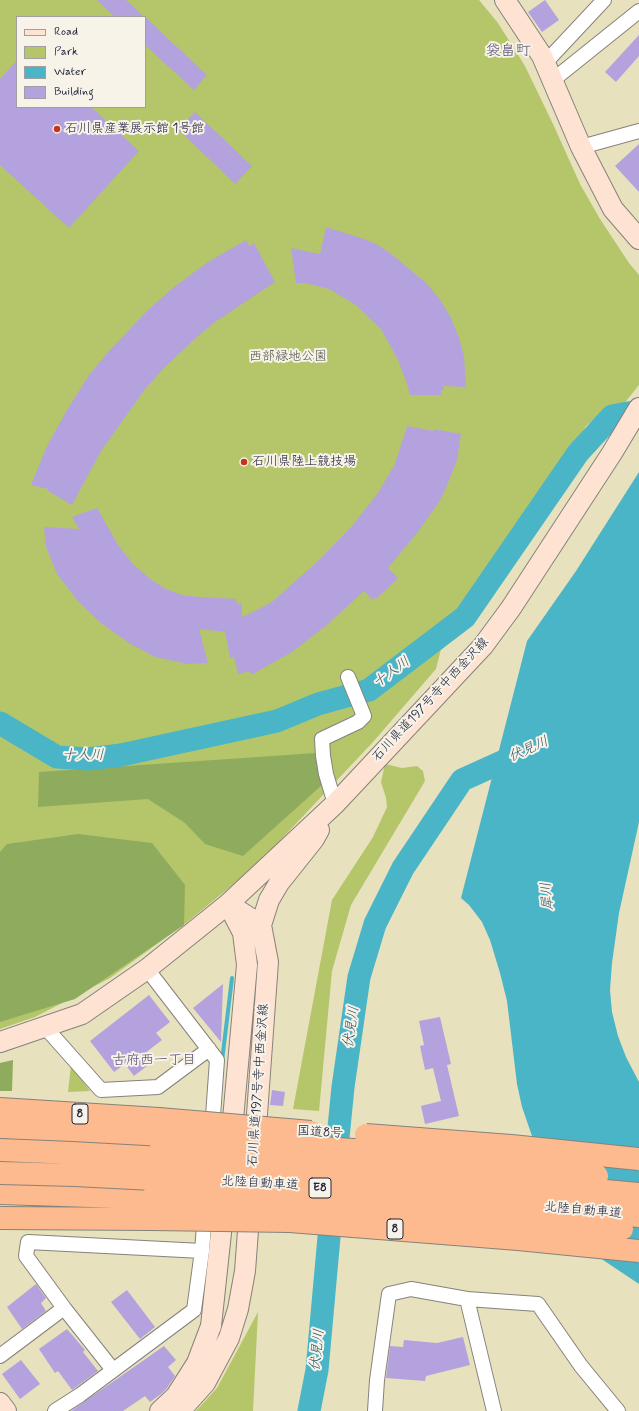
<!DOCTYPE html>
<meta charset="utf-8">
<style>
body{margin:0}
#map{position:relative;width:639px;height:1411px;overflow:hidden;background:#e8e1bd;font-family:Mynerve,sans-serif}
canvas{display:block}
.legend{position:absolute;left:16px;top:16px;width:130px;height:92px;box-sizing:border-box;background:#f7f3e8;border:1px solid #a29fa3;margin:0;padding:5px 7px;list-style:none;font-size:12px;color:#22223b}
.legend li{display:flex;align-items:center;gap:8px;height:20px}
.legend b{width:20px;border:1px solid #a29fa3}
</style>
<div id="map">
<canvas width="639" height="1411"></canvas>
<ul class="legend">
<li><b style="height:5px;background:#fee3d2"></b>Road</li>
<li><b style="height:11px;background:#b4c669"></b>Park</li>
<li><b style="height:11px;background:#4ab5c7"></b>Water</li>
<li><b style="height:11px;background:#b4a2de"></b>Building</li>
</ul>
</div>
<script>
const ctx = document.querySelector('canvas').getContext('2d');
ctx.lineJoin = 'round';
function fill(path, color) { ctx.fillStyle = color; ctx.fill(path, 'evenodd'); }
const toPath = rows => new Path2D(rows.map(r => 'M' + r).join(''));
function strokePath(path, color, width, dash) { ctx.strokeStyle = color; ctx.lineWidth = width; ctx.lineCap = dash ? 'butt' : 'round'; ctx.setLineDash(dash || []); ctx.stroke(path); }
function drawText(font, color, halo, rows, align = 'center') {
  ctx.font = font + ' Mynerve,"Klee One",sans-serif'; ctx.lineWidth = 4; ctx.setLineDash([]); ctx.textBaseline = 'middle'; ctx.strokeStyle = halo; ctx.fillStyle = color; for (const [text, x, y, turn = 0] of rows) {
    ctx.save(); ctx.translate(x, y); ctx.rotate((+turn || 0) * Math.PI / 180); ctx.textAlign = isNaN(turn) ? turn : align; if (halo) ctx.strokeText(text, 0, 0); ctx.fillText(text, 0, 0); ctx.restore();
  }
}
fill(toPath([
 [0,0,479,0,498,23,525,66,553,124,580,184,600,219,629,263,639,275,639,385,623,405,598,416,586,426,539,501,480,583,448,621,436,669,373,742,257,865,186,923,110,978,35,1017,0,1029],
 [17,17,145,17,145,107,17,107],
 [385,764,402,768,417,766,423,771,425,781,351,905,332,971,319,1111,293,1109,332,900,373,837,387,807,386,798,381,782],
 [71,1065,90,1091,68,1092],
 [258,1312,253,1411,196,1411,217,1388]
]), '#b4c669');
fill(toPath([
 [316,753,323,784,243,856,205,844,185,823,148,799,38,807,39,772],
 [78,834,152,843,185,885,184,925,75,999,0,1022,0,852,7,844],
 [13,1060,12,1091,0,1091,0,1063]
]), '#8fab5d');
fill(toPath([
 [639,472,639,822,619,913,612,963,610,990,612,1012,618,1036,626,1057,639,1082,639,1284,603,1260,532,1136,522,1107,517,1084,507,1001,500,973,490,940,482,922,469,905,461,898,527,641,576,571]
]), '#4ab5c7');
strokePath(toPath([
 [222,1061,232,978]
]), '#4ab5c7', 4);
strokePath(toPath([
 [0,723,57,757,88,759,121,755,277,721,318,704,369,690,465,617,578,453,612,416,639,411],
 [335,1168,343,1087,359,977,375,924,403,868,462,780,524,752],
 [309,1411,317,1370,332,1204]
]), '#4ab5c7', 23);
fill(toPath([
 [97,0,126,0,144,17,115,17],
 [545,0,559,20,542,32,528,12],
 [145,17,207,75,194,90,145,45],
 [639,35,639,56,616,82,605,72],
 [17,60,17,107,91,107,139,151,69,228,0,165,0,79],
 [195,112,252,166,235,184,178,129],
 [639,144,639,192,615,166],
 [326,227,364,239,376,244,389,252,425,282,439,298,451,318,459,338,464,356,466,387,444,386,444,390,441,390,441,395,410,395,407,384,398,360,381,329,356,305,329,289,305,283,296,283,291,248,320,254],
 [246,240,249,246,254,243,275,282,215,322,197,337,164,368,146,388,101,451,72,505,48,491,48,489,31,485,47,446,67,410,89,375,110,350,148,310,174,287,208,262],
 [407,426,434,431,434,429,461,434,457,460,446,488,439,502,417,533,388,568,398,578,376,599,374,597,372,600,364,591,327,625,292,652,251,675,250,671,238,674,234,657,230,658,225,632,199,629,208,663,187,664,155,657,129,643,102,624,77,600,57,574,46,547,44,527,79,529,72,517,97,508,118,545,133,564,150,579,166,589,182,595,200,597,236,599,237,604,242,603,242,617,255,611,272,602,319,560,352,526,378,493,395,464],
 [223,984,221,1042,193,1008],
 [149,995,170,1022,156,1033,162,1040,140,1057,147,1066,134,1076,125,1064,114,1072,90,1041],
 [440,1017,451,1064,447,1065,459,1116,425,1124,421,1106,441,1101,433,1068,425,1070,420,1046,424,1045,419,1021],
 [272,1090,285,1092,283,1106,270,1105],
 [36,1284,46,1298,41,1303,46,1311,22,1329,7,1307],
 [127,1290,155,1327,140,1339,111,1302],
 [67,1329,85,1350,83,1352,98,1371,72,1390,58,1371,55,1373,39,1349],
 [463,1337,470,1365,426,1376,425,1381,386,1378,390,1346,403,1347,404,1340,437,1343],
 [164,1346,176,1360,168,1367,175,1376,167,1388,161,1394,150,1402,145,1396,123,1411,71,1411],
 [21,1360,40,1384,20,1399,2,1374]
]), '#b4a2de');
const street = toPath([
 [545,63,604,0],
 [553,80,639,11],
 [581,147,639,131],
 [335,804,326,774,323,756,322,739,358,722,364,716,348,677],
 [147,969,217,1060,212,1130],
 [45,1027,101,1090,158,1087,209,1049],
 [467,1299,494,1411],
 [64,1308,26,1256,28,1242,202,1251],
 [0,1356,64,1308,113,1370],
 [55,1411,80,1395,194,1310,202,1251,205,1213],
 [375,1411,377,1380,389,1294,411,1289,467,1299,538,1304,581,1366,618,1411]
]);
const secondary = toPath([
 [505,0,542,56,581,147,613,209,639,239],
 [228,904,261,925,268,962,255,1142],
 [228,904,243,933,247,965,231,1141],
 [261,925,269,900,279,883,314,839,319,830],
 [0,1042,82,1014,147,969,228,904,335,804,483,646,511,608,612,453,639,408],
 [0,1403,6,1411],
 [160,1411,176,1396,197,1363,211,1326,224,1205],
 [180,1411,205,1383,229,1338,238,1309,245,1271,250,1204]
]);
const highway = toPath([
 [0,1109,159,1119],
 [0,1127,44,1131,158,1138],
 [0,1193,152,1198],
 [0,1218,151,1219]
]);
strokePath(street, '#85827c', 16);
strokePath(secondary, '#85827c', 22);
strokePath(highway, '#85827c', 24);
strokePath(street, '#fff', 14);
strokePath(secondary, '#fee3d2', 20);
strokePath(highway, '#fcba8e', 22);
const highwayBridge = toPath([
 [159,1119,311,1132],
 [366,1135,511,1146,639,1159],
 [158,1138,370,1151,461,1158,597,1176],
 [0,1150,72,1153,290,1165,478,1179,639,1194],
 [0,1173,75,1175,288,1186,474,1200,639,1216],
 [152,1198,360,1208,422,1214,622,1229],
 [151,1219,290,1221,518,1239,639,1251]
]);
strokePath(highwayBridge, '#85827c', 24, []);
strokePath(highwayBridge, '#fcba8e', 22);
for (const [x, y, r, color] of [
 [57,129,4,"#c8321e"],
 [244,462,4,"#c8321e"]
]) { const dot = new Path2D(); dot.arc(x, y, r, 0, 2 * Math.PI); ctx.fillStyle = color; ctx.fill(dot); strokePath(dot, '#f7f3e8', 1.5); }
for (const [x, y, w] of [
 [80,1114,16],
 [320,1188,22],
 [395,1229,16]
]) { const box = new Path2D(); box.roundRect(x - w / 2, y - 10, w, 20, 3); ctx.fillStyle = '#f7f3e8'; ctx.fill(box); strokePath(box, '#22223b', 1); }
drawText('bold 12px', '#22223b', null, [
 ["8",80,1114],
 ["E8",320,1188],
 ["8",395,1229]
]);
drawText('13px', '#22223b', '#f7f3e8', [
 ["石川県産業展示館 1号館",65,129],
 ["石川県陸上競技場",252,462]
], 'left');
drawText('13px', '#4e5349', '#f7f3e8', [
 ["西部緑地公園",288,357]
]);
drawText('13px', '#22223b', '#f7f3e8', [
 ["石川県道197号寺中西金沢線",431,700,-47],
 ["石川県道197号寺中西金沢線",259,1085,-86],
 ["国道8号",320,1133,3],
 ["北陸自動車道",260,1184,3],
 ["北陸自動車道",583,1211,5]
]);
drawText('italic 14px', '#30556c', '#f7f3e8', [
 ["十人川",392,673,-37],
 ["伏見川",529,750,-24],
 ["十人川",83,756],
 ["犀川",548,896,-95],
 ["伏見川",352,1027,-82],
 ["伏見川",318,1350,-84]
]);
drawText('14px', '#554f74', '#f7f3e8', [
 ["古府西一丁目",154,1061]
]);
drawText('15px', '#554f74', '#f7f3e8', [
 ["袋畠町",508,52]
]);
</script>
